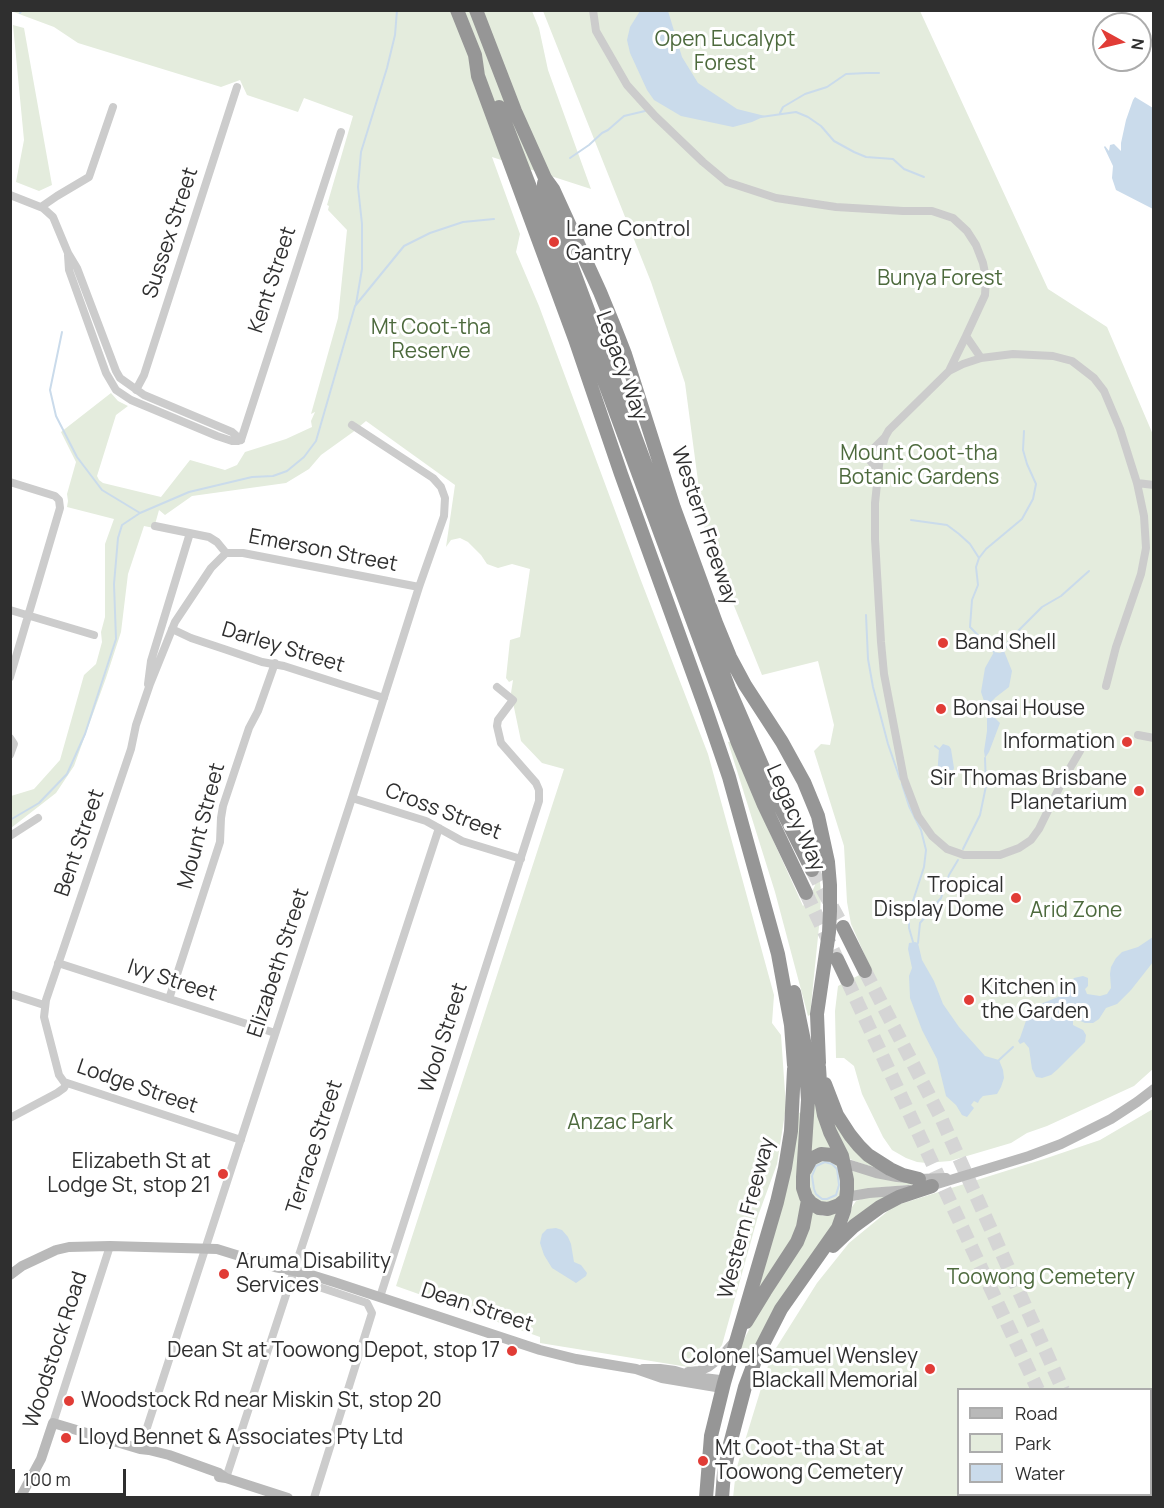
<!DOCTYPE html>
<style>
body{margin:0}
#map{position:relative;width:1164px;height:1508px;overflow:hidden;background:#fff;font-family:Manrope,sans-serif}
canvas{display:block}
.frame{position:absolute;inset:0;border:12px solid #2f2f2f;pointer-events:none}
.legend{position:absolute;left:957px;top:1388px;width:195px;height:108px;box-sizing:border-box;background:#fff;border:2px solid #acacac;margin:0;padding:8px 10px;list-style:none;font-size:18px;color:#2f2f2f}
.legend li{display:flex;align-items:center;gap:12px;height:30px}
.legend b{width:30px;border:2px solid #acacac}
.north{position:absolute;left:1092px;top:12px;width:60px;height:60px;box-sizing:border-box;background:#fff;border:2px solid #acacac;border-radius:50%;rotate:98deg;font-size:16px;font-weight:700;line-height:24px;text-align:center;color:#2f2f2f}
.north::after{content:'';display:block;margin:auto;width:21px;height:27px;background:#e13c36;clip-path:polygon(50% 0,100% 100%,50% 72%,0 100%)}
.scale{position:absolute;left:12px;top:1469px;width:114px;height:27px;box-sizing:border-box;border:3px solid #2f2f2f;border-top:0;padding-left:8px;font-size:18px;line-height:21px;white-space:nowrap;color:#2f2f2f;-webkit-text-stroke:4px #fff;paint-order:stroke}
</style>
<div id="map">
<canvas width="1164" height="1508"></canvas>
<div class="frame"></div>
<ul class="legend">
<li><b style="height:8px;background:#b9b9b9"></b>Road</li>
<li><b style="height:16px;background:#e4ecdd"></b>Park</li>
<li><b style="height:16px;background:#cadbeb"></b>Water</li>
</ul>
<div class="north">N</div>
<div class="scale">100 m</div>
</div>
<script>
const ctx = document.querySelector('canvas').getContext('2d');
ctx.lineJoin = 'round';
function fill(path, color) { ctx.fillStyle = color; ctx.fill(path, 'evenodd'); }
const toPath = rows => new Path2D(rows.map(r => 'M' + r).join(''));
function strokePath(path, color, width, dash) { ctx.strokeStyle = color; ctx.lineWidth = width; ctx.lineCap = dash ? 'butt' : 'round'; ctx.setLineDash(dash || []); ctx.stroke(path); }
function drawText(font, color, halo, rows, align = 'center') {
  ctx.font = font + ' Manrope,sans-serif'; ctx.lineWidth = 6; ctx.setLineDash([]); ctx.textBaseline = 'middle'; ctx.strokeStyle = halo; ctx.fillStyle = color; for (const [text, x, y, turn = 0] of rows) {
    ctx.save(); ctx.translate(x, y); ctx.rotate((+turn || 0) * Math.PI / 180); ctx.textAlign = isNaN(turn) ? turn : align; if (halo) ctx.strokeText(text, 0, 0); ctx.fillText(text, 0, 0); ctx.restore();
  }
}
fill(toPath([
 [11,11,532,11,539,28,548,70,591,189,492,157,520,234,516,252,539,306,640,578,708,754,774,995,772,1023,781,1035,786,1107,777,1164,758,1216,722,1345,714,1355,706,1361,688,1367,540,1343,540,1337,396,1286,564,769,542,763,521,741,511,693,513,680,509,682,506,678,510,640,520,637,530,569,512,564,498,568,487,564,481,555,468,542,460,538,451,540,446,547,455,485,366,421,353,432,321,455,309,469,286,483,192,496,165,515,159,510,154,528,144,526,128,574,121,632,106,678,74,766,56,793,11,828,11,796,34,789,60,760,84,675,96,664,102,642,101,632,105,617,105,544,114,519,67,507,68,501,67,494,76,462,61,432,111,393,118,401,128,406,116,415,97,476,99,480,103,483,161,497,190,460,225,470,237,465,245,452,286,439,312,427,311,421,315,412,311,414,338,318,347,230,328,210,329,206,327,205,353,116,304,98,298,112,247,95,240,80,221,87,78,43,54,27],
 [543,11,920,11,1048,289,1107,327,1154,437,1154,1068,1134,1086,1047,1126,1027,1133,1011,1143,950,1161,927,1163,917,1162,906,1158,892,1150,883,1137,862,1094,854,1066,844,1058,836,1058,835,1011,838,986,871,969,851,924,847,902,844,846,814,751,821,744,830,745,834,725,818,661,762,675,705,534,685,383,651,282],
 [13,25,24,28,52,185,39,191,16,182,24,140],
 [732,741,759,809,803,906,810,897,815,885,817,863,818,862,821,892,820,917,810,1015,808,1016,775,892,728,742],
 [810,1049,837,1153,809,1154],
 [827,1102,888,1172,854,1161,848,1158,833,1129],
 [1153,1109,1153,1497,733,1498,736,1470,771,1356,817,1283,849,1243,894,1206,1044,1159,1100,1140],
 [958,1390,1150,1390,1150,1494,958,1494],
 [801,1112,804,1206,801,1225,755,1300,799,1113],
 [818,1160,834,1160,842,1174,841,1195,834,1202,824,1203,815,1199,810,1191,809,1176],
 [852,1168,919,1184,865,1189,853,1192],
 [894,1194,846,1229,852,1207,856,1201,867,1197],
 [810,1211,823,1216,836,1213,833,1228,749,1357,743,1361,739,1358,737,1354,741,1345,763,1303,785,1272,803,1243]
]), '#e4ecdd');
fill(toPath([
 [640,11,668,11,682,57,698,83,737,109,765,116,752,122,733,127,681,116,654,100,647,90,630,53,627,40,630,27],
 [1135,97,1153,108,1153,209,1116,190,1112,178,1113,166,1104,147,1105,146,1109,151,1110,145,1114,144,1121,151,1121,143,1126,120,1133,100],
 [1004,651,1012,671,1009,687,996,697,991,702,993,716,1000,723,989,752,985,758,984,751,987,731,987,710,981,692,985,668,994,652,1000,653],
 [943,744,949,746,951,749,954,768,953,771,943,780,942,782,945,787,943,789,937,784,937,777,939,749],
 [1153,937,1153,962,1131,990,1117,1004,1106,1008,1099,1019,1093,1023,1085,1023,1078,1020,1073,1020,1073,1025,1083,1030,1086,1035,1085,1042,1058,1069,1051,1075,1042,1078,1036,1077,1032,1069,1029,1048,1024,1042,1020,1044,1018,1041,1020,1038,1029,1012,1043,1003,1063,995,1068,985,1074,978,1083,976,1088,978,1088,986,1085,989,1087,994,1100,996,1107,994,1111,988,1110,974,1111,967,1116,958,1122,952,1138,947],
 [915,942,918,943,922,960,934,981,943,1004,959,1027,985,1056,999,1060,1003,1070,1004,1078,1001,1087,997,1094,983,1096,980,1099,978,1103,974,1101,971,1105,974,1108,967,1117,962,1115,956,1105,946,1096,937,1059,922,1030,910,998,909,976,912,968,908,949,909,943],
 [556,1228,562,1230,568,1237,571,1244,574,1262,581,1265,587,1273,586,1276,576,1283,552,1268,544,1255,540,1243,542,1234,547,1229]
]), '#cadbeb');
strokePath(toPath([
 [20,13,22,10],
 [868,73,879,73],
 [780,113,783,107,805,94,827,87,846,74,867,73],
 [761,117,796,112,808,117,821,126,834,141,854,152,866,157,893,159,904,169,924,177],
 [570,158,589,145,602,133,608,130,624,116,645,111],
 [356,304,362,269,362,224,358,187,361,152,387,68,395,35,397,10],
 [62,332,50,390,56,416,77,457,102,490,140,513],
 [911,520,947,525,959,534,970,544,979,558],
 [866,615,868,659,873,687,888,744,900,779],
 [1004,651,1009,640,1042,607,1061,596,1089,571],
 [994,652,970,627,972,600,978,585,976,567,979,558,986,549,1022,519,1033,499,1036,484,1027,464,1023,450,1024,431],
 [935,746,939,749],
 [902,784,909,806,921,830,926,850,924,867,911,907,909,917,909,928,913,942],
 [10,820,39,803,67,774,85,734,116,639,114,584,118,538,122,525,140,513,189,492,252,477,273,476,287,471,304,457,316,441,355,306,404,246,430,233,463,222,494,219],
 [963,849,980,815,986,786,985,758],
 [918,943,920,923,941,898,949,875,958,860],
 [999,1060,1013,1047],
 [825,1162,832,1164,837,1169,839,1185,836,1195,827,1199,822,1199,816,1194,814,1189,812,1176,816,1166,825,1162]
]), '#cadbeb', 2);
strokePath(toPath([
 [812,870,843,927],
 [806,893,837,959],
 [865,971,942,1120,1063,1390],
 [847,980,1038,1390],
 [1087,1494,1088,1498],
 [1110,1494,1112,1498]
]), '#d5d5d5', 14, [14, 7]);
strokePath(toPath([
 [593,10,596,31,627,85,655,116,703,162,727,182,776,198,836,207,903,211,932,211,953,218,967,231,976,245,983,263,986,278,985,295,966,336],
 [10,195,43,208,53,217,68,253,77,268,116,371,120,378,144,395,232,432,241,440],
 [41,207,57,196,89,177,113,107],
 [68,255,69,270,106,373,116,390,131,400,217,436,232,441,238,441,241,440],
 [949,371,966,336,981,358],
 [136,390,144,375,237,87],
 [241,440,341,132],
 [878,470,866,456,885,437],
 [10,482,55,496,59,500,60,508,10,677],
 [1137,483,1154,485],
 [155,526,209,537,217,542,226,553,243,553,419,587],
 [226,553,211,568,175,622,150,684,136,725,131,749,46,1000,44,1017,59,1075,64,1082,241,1140],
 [10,610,94,635],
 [172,629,191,638,227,650,262,662,284,666,384,698],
 [148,684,151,661,190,533],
 [1138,735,1154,738],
 [10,738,14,744,10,755],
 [1080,751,1063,780,1039,829,1031,840,1019,848,1000,855,964,855,947,849,932,836,918,816,904,779,884,674,881,642,875,539,875,503,880,456,885,437,889,430,949,371,963,364,981,358,1013,354,1053,356,1072,361,1094,378,1104,391,1120,429,1137,483,1144,516,1146,548,1141,574,1116,647,1106,686],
 [352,798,426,821,462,841,521,859],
 [10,836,38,818],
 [58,963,275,1033],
 [10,994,44,1005],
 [169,999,220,842,221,818,223,806,249,728,258,711,275,663],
 [10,1118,57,1093,64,1088,66,1084],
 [308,1274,316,1286,367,1303,372,1313,314,1498],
 [380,1297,539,801,539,790,536,783,501,743,497,726,498,720,513,700,497,687],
 [53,1423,110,1246],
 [140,1449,352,798,419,587,444,516,445,498,441,487,433,478,352,425],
 [226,1478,439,828]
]), '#ccc', 8);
strokePath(toPath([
 [844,1163,876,1173,897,1177,919,1179,946,1178],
 [924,1188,1029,1156,1061,1144,1111,1119,1137,1102,1154,1089],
 [846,1197,869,1193,909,1190],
 [10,1275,22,1266,56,1250,69,1247,110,1246,217,1249,275,1267,308,1274,334,1282,540,1350,576,1359,636,1369,662,1378,722,1388],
 [643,1369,660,1369,675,1371,695,1377,720,1380,724,1383],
 [688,1372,699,1371,708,1367,721,1357,735,1341],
 [219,1477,226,1478,288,1498],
 [20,1498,41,1459,53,1423,140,1449,149,1450,169,1455,219,1473,226,1478]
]), '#b9b9b9', 10);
strokePath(toPath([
 [457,10,475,55,478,76,575,339,621,474,704,704,729,777,778,954,791,1025,794,1065],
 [476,10,515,111,545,178,553,189,600,292,614,326,625,354,674,508,716,623,730,657,745,685,782,742,804,782,818,816,828,862,830,885,830,911,829,932,817,1014,819,1063],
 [499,107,586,332,738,743,764,805,806,893],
 [544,183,544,192,729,689,777,800,812,870],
 [843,927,865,971],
 [837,959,847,980],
 [794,992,804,1041,806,1064],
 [806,1068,808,1100,803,1177,803,1188,806,1197,811,1203,819,1208,828,1209,839,1205,846,1199,847,1190,847,1180,842,1156,830,1132,824,1115,821,1099,819,1067],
 [825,1084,837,1115,850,1135,859,1146,868,1155,890,1169,903,1175,919,1179],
 [805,1170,811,1159,821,1154,832,1155,843,1161],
 [833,1246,854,1226,880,1207,899,1197,932,1186],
 [746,1322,765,1291,797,1242,803,1227,808,1200],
 [706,1498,711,1436,724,1383,777,1202,785,1168,791,1131,794,1069],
 [722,1498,724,1473,729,1448,745,1387,756,1358,781,1309,838,1228,844,1211,846,1199]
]), '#969696', 14);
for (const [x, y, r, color] of [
 [554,242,6,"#e13c36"],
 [943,643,6,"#e13c36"],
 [941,709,6,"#e13c36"],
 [1127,742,6,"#e13c36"],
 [1139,791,6,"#e13c36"],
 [1016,898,6,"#e13c36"],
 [969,1000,6,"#e13c36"],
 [223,1174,6,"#e13c36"],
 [224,1274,6,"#e13c36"],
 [512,1351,6,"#e13c36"],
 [930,1369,6,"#e13c36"],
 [69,1401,6,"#e13c36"],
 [66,1438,6,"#e13c36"],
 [703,1461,6,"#e13c36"]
]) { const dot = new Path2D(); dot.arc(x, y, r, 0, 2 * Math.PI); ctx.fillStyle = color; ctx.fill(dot); strokePath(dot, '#fff', 2); }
drawText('21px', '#4d6a3d', '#fff', [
 ["Open Eucalypt",725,40],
 ["Forest",725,64],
 ["Bunya Forest",940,279],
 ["Mt Coot-tha",431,328],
 ["Reserve",431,352],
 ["Mount Coot-tha",919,454],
 ["Botanic Gardens",919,478],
 ["Arid Zone",1076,911],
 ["Anzac Park",620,1123],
 ["Toowong Cemetery",1041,1278]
]);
drawText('21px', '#2f2f2f', '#fff', [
 ["Lane Control",566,230],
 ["Gantry",566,254],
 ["Band Shell",955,643],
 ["Bonsai House",953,709],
 ["Information",1115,742,"right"],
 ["Sir Thomas Brisbane",1127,779,"right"],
 ["Planetarium",1127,803,"right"],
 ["Tropical",1004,886,"right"],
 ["Display Dome",1004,910,"right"],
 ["Kitchen in",981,988],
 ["the Garden",981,1012],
 ["Elizabeth St at",211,1162,"right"],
 ["Lodge St, stop 21",211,1186,"right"],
 ["Aruma Disability",236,1262],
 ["Services",236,1286],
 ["Dean St at Toowong Depot, stop 17",500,1351,"right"],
 ["Colonel Samuel Wensley",918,1357,"right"],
 ["Blackall Memorial",918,1381,"right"],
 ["Woodstock Rd near Miskin St, stop 20",81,1401],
 ["Lloyd Bennet & Associates Pty Ltd",78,1438],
 ["Mt Coot-tha St at",715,1449],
 ["Toowong Cemetery",715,1473]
], 'left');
drawText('21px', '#2f2f2f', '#fff', [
 ["Sussex Street",171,233,-72],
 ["Kent Street",273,280,-72],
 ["Legacy Way",621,366,70],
 ["Western Freeway",704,526,71],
 ["Emerson Street",323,551,11],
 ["Darley Street",283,648,17],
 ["Cross Street",443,812,21],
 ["Legacy Way",795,818,66],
 ["Mount Street",202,826,-75],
 ["Bent Street",80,843,-71],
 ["Elizabeth Street",279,963,-72],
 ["Ivy Street",172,981,18],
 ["Wool Street",444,1038,-72],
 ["Lodge Street",137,1087,19],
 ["Terrace Street",315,1147,-72],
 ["Western Freeway",747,1218,-75],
 ["Dean Street",477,1308,18],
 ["Woodstock Road",56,1350,-72]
]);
</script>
